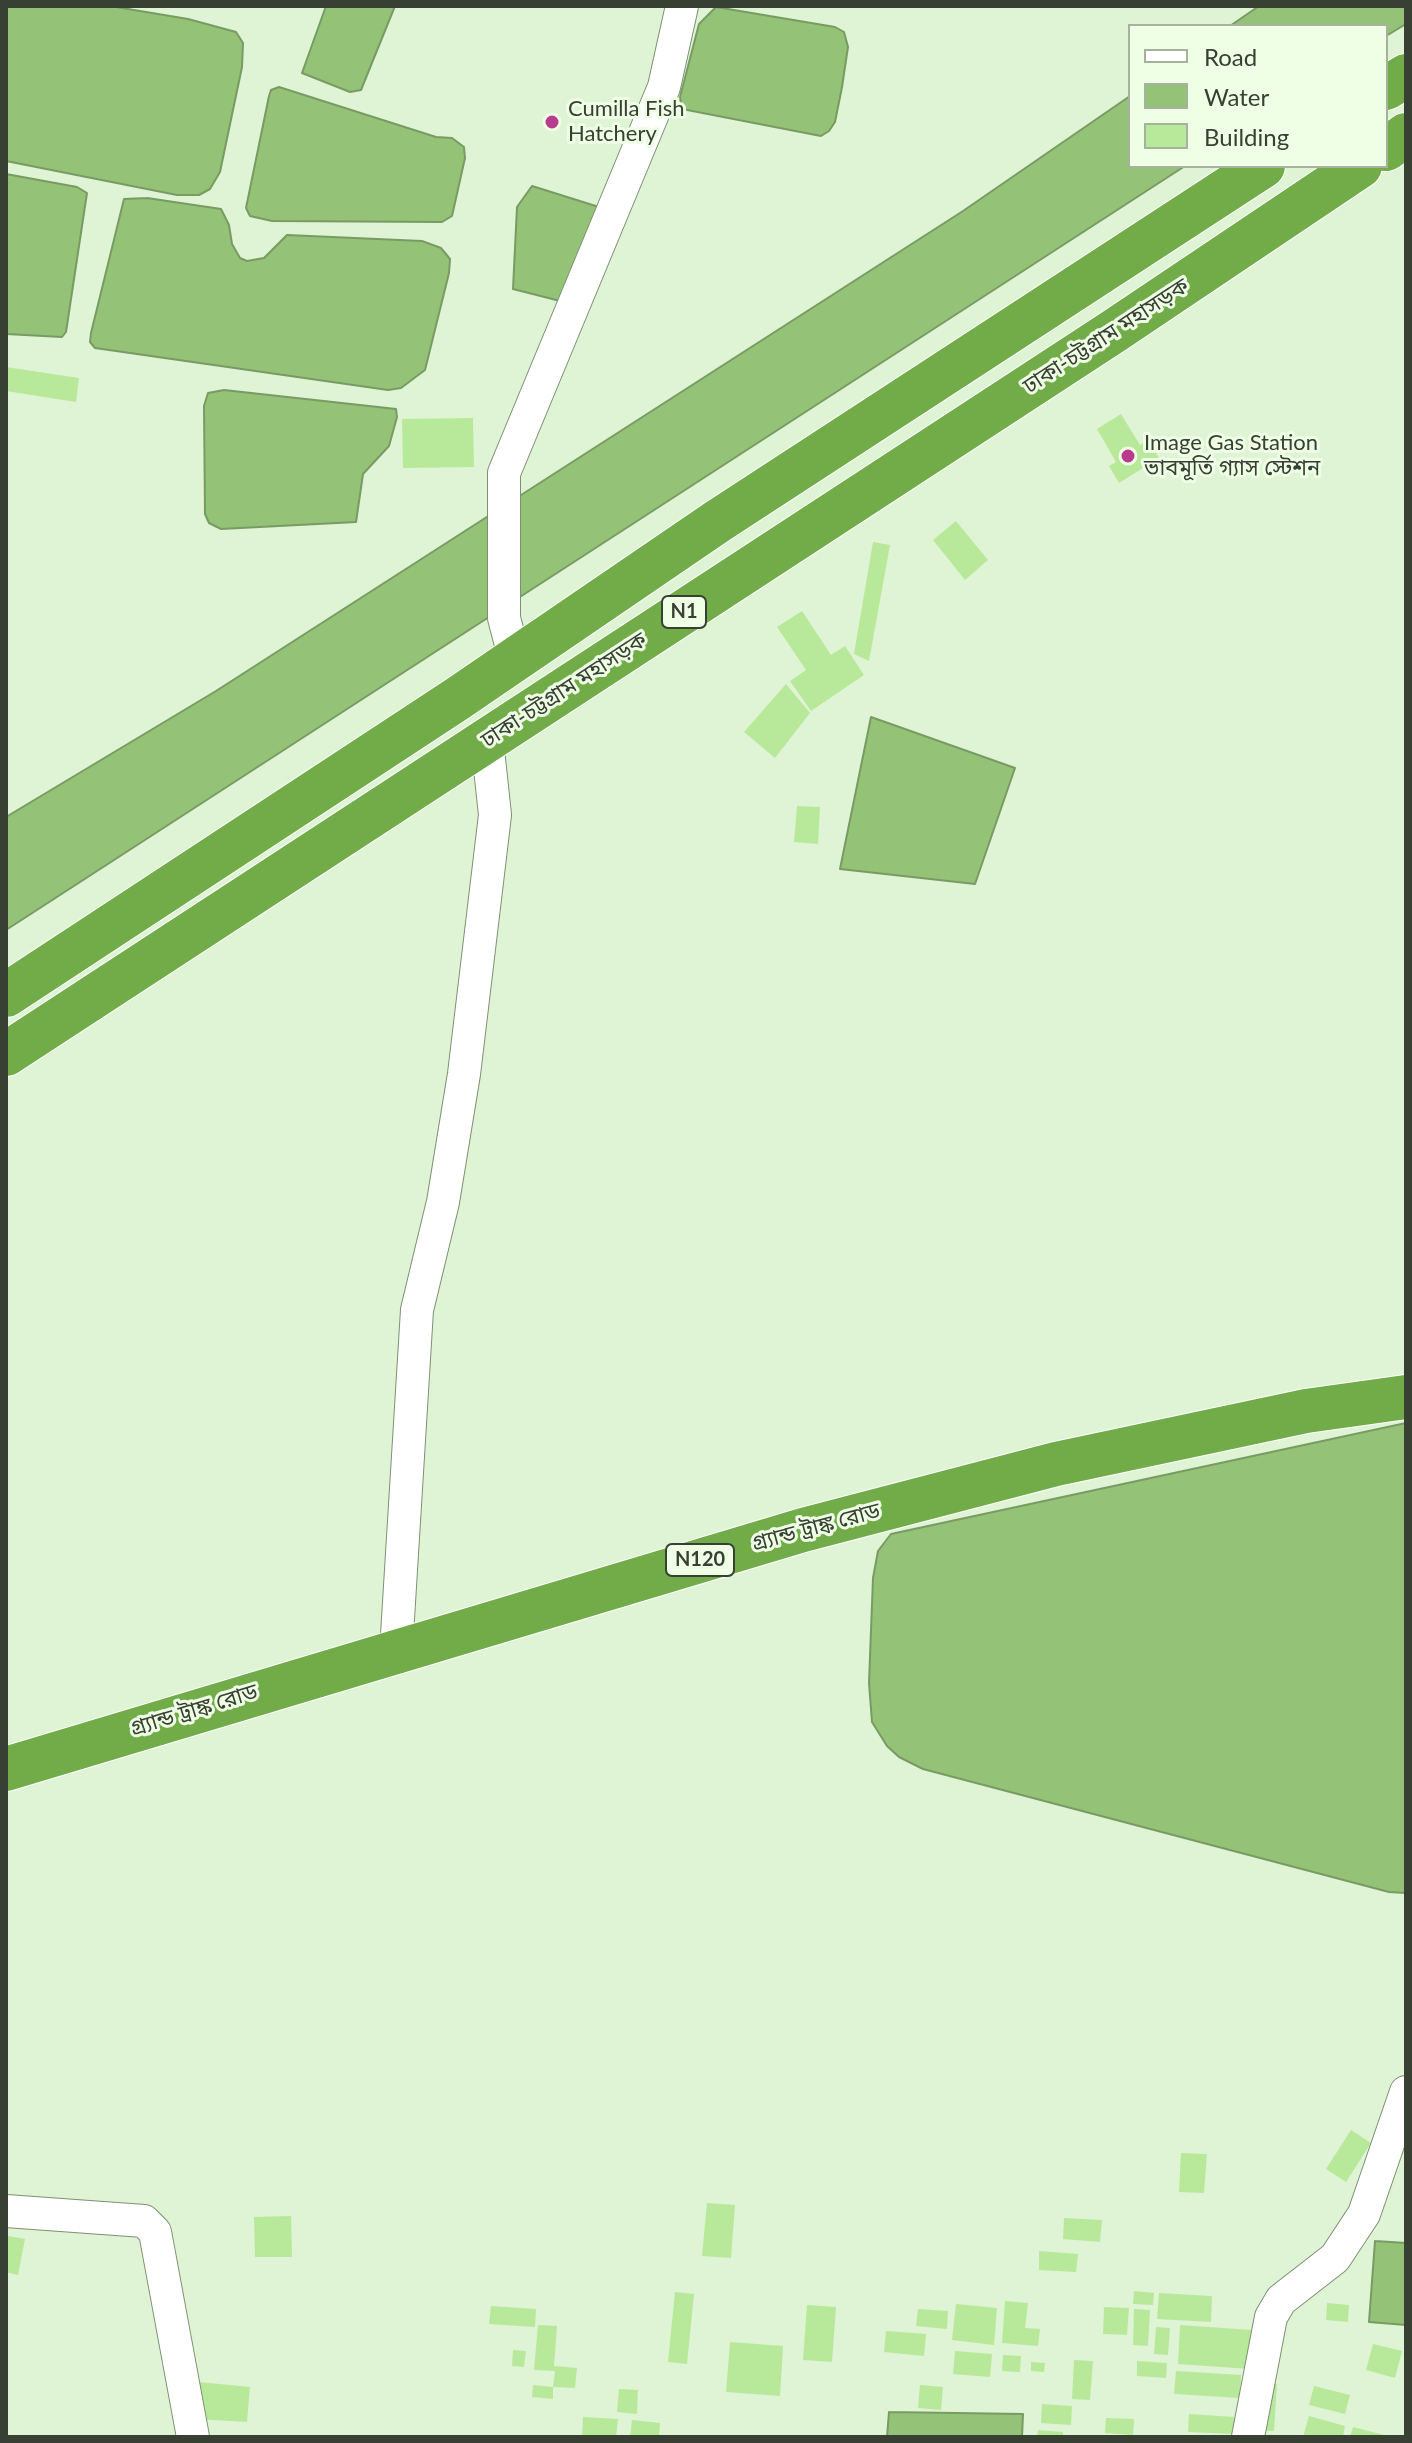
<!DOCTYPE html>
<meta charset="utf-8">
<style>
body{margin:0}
#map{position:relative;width:1412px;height:2443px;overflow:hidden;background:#dff3d5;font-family:Lato,sans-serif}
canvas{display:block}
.frame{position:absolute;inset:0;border:8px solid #383f33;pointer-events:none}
.legend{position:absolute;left:1128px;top:24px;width:260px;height:144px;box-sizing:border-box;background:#efffe6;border:2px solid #a6b29e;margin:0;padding:10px 14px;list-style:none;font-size:24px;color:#383f33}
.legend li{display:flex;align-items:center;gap:16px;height:40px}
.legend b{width:40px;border:2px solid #a6b29e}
</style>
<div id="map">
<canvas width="1412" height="2443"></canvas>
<div class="frame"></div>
<ul class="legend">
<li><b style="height:10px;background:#fff"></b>Road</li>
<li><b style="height:22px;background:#94c377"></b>Water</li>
<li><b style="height:22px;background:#b8e99b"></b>Building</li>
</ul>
</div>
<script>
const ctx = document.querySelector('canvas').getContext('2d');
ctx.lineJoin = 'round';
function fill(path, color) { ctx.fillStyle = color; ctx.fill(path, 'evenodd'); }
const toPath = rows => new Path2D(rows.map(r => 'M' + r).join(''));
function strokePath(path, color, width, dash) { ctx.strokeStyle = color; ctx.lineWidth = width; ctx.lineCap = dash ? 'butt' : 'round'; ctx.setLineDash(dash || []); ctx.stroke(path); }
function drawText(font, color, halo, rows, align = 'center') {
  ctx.font = font + ' Lato,"Noto Sans Bengali",sans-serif'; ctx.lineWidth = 6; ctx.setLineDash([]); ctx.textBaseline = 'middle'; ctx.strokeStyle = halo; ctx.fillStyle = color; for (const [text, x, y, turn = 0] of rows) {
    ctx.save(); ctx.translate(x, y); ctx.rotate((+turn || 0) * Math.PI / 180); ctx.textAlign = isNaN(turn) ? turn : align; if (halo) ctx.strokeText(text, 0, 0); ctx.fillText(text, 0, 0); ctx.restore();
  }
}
const water = toPath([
 [6,6,110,6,188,19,236,32,243,43,242,67,220,172,210,189,199,195,177,195,6,161,6,6],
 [326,6,395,6,361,90,350,92,302,73,326,6],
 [1259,6,1406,6,1406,24,1386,36,1386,26,1230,26,1259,6],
 [716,7,835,27,844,32,848,47,842,87,835,122,829,131,821,136,682,109,680,97,699,24,716,7],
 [279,87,436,137,452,138,464,147,465,158,452,216,442,222,272,221,250,216,246,208,269,96,271,90,279,87],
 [1130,96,1130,166,1185,166,6,930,6,817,216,691,963,211,1130,96],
 [6,174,77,187,87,193,66,332,62,337,6,334,6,174],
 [532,186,599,207,568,303,513,289,517,207,532,186],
 [147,198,221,209,229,225,232,244,240,258,247,261,264,258,287,235,422,241,441,248,450,259,449,273,425,370,401,388,388,390,95,348,90,342,91,333,124,199,147,198],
 [224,390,396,409,397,417,389,446,363,474,356,522,221,529,209,523,205,514,204,406,208,393,224,390],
 [871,717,1015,768,975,884,840,869,871,717],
 [1406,1423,1406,1893,1389,1892,923,1769,899,1757,887,1746,872,1722,869,1683,873,1578,878,1551,891,1534,1406,1423],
 [1375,2241,1406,2243,1406,2325,1369,2322,1375,2241],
 [889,2412,1023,2414,1022,2437,887,2437,889,2412]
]);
fill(water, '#94c377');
strokePath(water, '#789b63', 2);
fill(toPath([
 [6,367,79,378,76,402,6,391],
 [1121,414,1140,445,1148,440,1159,458,1119,483,1109,466,1116,462,1097,429],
 [473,418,474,467,403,468,402,419],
 [956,521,988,560,965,580,933,540],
 [873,542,890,545,869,661,854,654],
 [802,611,831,655,845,646,864,675,811,711,790,681,806,670,777,627],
 [786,684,810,713,775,758,744,732],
 [797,806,820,807,818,844,794,842],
 [1351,2130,1371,2143,1346,2182,1326,2169],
 [1181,2153,1207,2154,1204,2193,1179,2192],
 [707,2203,735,2205,731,2258,702,2256],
 [291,2216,292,2257,255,2257,254,2217],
 [1064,2218,1102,2220,1100,2242,1063,2239],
 [8,2236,25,2239,18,2275,6,2272],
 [1039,2251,1078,2254,1076,2272,1039,2270],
 [1134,2291,1154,2293,1153,2305,1133,2304],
 [675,2292,694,2294,687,2364,668,2362],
 [1159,2293,1212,2296,1211,2322,1157,2319],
 [1005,2301,1028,2303,1025,2328,1040,2329,1038,2346,1002,2343],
 [1327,2303,1349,2305,1348,2322,1326,2320],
 [956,2304,997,2308,994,2345,952,2340],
 [807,2305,836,2307,832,2362,803,2360],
 [491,2306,536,2309,535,2327,489,2324],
 [1104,2307,1129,2308,1127,2335,1103,2334],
 [918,2309,948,2311,947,2329,916,2326],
 [1134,2309,1150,2310,1148,2346,1133,2345],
 [538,2325,557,2326,554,2366,577,2368,575,2388,553,2387,555,2371,534,2370],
 [1180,2325,1252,2330,1250,2369,1178,2364],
 [1156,2327,1170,2328,1168,2355,1154,2354],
 [886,2331,926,2334,924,2356,884,2352],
 [730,2342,783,2346,780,2396,726,2392],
 [1373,2344,1402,2351,1395,2378,1366,2370],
 [513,2350,526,2351,524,2367,512,2366],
 [955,2351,992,2354,990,2377,953,2374],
 [1003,2355,1021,2356,1020,2372,1002,2371],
 [1074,2360,1093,2361,1090,2400,1072,2399],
 [1137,2361,1167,2363,1166,2378,1137,2376],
 [1031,2362,1045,2363,1044,2372,1031,2371],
 [1176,2371,1241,2375,1240,2398,1174,2394],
 [199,2382,250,2387,247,2422,196,2419],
 [1255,2382,1277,2384,1274,2431,1252,2430],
 [533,2385,553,2387,553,2399,532,2397],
 [920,2385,943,2387,941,2410,918,2408],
 [1314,2386,1350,2395,1345,2414,1309,2405],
 [619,2389,638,2390,637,2414,617,2412],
 [1042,2404,1072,2406,1071,2425,1041,2423],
 [1189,2414,1234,2417,1233,2434,1188,2432],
 [1309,2416,1345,2426,1343,2437,1303,2437],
 [583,2417,618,2419,616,2437,582,2437],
 [1106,2418,1134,2419,1133,2435,1105,2433],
 [632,2420,660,2423,659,2437,630,2437],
 [1353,2427,1388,2436,1388,2437,1350,2437],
 [1038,2430,1063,2432,1063,2437,1037,2437]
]), '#b8e99b');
const minor = toPath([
 [515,660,504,618,504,473,664,87,682,6],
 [396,1651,417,1310,443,1202,464,1074,495,815,487,740],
 [6,2211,144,2221,155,2232,193,2437],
 [1248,2437,1271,2317,1281,2300,1335,2258,1364,2214,1406,2092]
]);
const highway = toPath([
 [1386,88,1406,76],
 [1386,149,1406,135],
 [6,995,457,699,718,521,1263,166],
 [6,1054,1114,331,1360,166],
 [6,1769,803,1530,1056,1464,1306,1411,1406,1397]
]);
strokePath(minor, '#7e9074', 34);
strokePath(highway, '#fff', 46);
strokePath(minor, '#fff', 32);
strokePath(highway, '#71ac49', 44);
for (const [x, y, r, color] of [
 [552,122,8,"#b83c8d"],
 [1128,456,8,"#b83c8d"]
]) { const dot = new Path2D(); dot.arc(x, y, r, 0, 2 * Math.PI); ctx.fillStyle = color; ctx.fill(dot); strokePath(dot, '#efffe6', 3); }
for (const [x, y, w] of [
 [684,612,44],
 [700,1560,68]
]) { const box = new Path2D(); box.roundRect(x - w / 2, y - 16, w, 32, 6); ctx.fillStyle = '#efffe6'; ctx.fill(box); strokePath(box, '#383f33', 2); }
drawText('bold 20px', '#383f33', null, [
 ["N1",684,612],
 ["N120",700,1560]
]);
drawText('22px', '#383f33', '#efffe6', [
 ["Cumilla Fish",568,109],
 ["Hatchery",568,134],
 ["Image Gas Station",1144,443],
 ["ভাবমূর্তি গ্যাস স্টেশন",1144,468]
], 'left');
drawText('22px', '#383f33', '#efffe6', [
 ["ঢাকা-চট্টগ্রাম মহাসড়ক",1106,336,-33],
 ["ঢাকা-চট্টগ্রাম মহাসড়ক",564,690,-33],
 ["গ্র্যান্ড ট্রাঙ্ক রোড",816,1527,-15],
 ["গ্র্যান্ড ট্রাঙ্ক রোড",194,1710,-17]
]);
</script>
